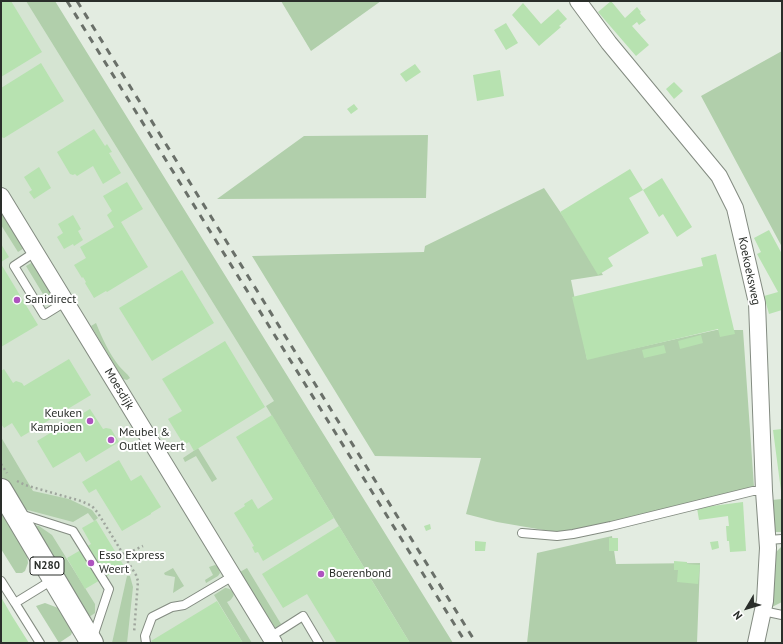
<!DOCTYPE html>
<html>
<head>
<meta charset="utf-8">
<style>
	body { margin:0 }
	#map { position:relative; width:783px; height:644px; overflow:hidden; background:#e3ece1; font-family:"PT Sans",sans-serif }
	canvas { display:block }
	.frame { position:absolute; inset:0; border:2px solid #2a2e2a; pointer-events:none }
	.north { position:absolute; left:727px; top:588px; width:40px; height:40px; -webkit-text-stroke:3px #fff; paint-order:stroke; rotate:232deg; font-size:11px; font-weight:700; line-height:16px; text-align:center; color:#2a2e2a }
	.north::after { content:''; display:block; margin:auto; width:14px; height:18px; background:#2a2e2a; clip-path:polygon(50% 0,100% 100%,50% 72%,0 100%) }
</style>
</head>
<body>
<div id="map">
<canvas width="783" height="644"></canvas>
<div class="frame"></div>
<div class="north">N</div>
</div>
<script>
const ctx = document.querySelector('canvas').getContext('2d');
ctx.lineJoin = 'round';
function fillPath(path, color) { ctx.fillStyle = color; ctx.fill(path, 'evenodd'); }
function stroke(path, color, width, dash) { ctx.strokeStyle = color; ctx.lineWidth = width; ctx.lineCap = dash ? 'butt' : 'round'; ctx.setLineDash(dash || []); ctx.stroke(path); }
function drawText(font, color, halo, rows, align = 'center') {
  ctx.font = font + ' "PT Sans",sans-serif'; ctx.lineWidth = 4; ctx.setLineDash([]); ctx.textBaseline = 'middle'; ctx.strokeStyle = halo; ctx.fillStyle = color; for (const [text, x, y, turn = 0] of rows) {
    ctx.save(); ctx.translate(x, y); ctx.rotate((+turn || 0) * Math.PI / 180); ctx.textAlign = isNaN(turn) ? turn : align; if (halo) ctx.strokeText(text, 0, 0); ctx.fillText(text, 0, 0); ctx.restore();
  }
}
fillPath(new Path2D(`
	M1,1H34L426,643H86L1,499Z`), '#d5e4d2');
fillPath(new Path2D(`
	M26,1H55L453,643H410L266,406L274,401Z
	M281,1H381L311,51Z
	M782,51V247L701,96Z
	M428,135L426,198L217,199L304,136Z
	M544,188L603,275L571,280L587,359L716,330H743L754,487L613,524L555,532L497,522L466,514L481,458L375,456L252,256L424,252L425,246Z
	M1,209L24,248L18,252L1,225Z
	M33,262L56,300L49,304L26,266Z
	M96,323C102,338 109,353 119,366C122,370 127,373 130,378L127,380L123,379L91,326Z
	M1,437L33,491L69,499L92,510L98,518L94,521L88,513L73,522L24,509L16,503L1,479Z
	M198,448L217,479L212,482L196,456L185,462L183,458Z
	M782,499V532H773L772,500Z
	M1,510L27,553L28,563L25,571L22,573H16L1,549Z
	M37,526H39L52,535L95,604V613L89,617L36,527Z
	M612,536L616,564L700,563L697,643H527L537,553Z
	M782,546V602L770,608L772,556Z
	M215,565L218,567L220,573L218,576L206,583L205,580L213,575L209,567Z
	M173,568L184,586L173,593L175,577L165,575L164,573Z
	M247,568L281,624L275,628L240,572Z
	M127,576H130L133,587L127,643H112Z
	M225,588C230,588 237,593 232,598C231,600 229,601 227,602L252,643H243L214,595Z
	M45,603L61,609L73,630L71,635L59,643L36,606Z`), '#b1cfab');
fillPath(new Path2D(`
	M1,1H11L42,52L1,77Z
	M611,1L625,18L637,7L641,12L640,13L646,20L639,25L637,22L632,26L649,45L636,56L598,12Z
	M523,3L541,24L558,9L567,19L559,26L561,27L539,46L512,15Z
	M506,23L518,43L506,50L494,30Z
	M41,63L64,101L4,138L1,137V88Z
	M415,64L421,72L406,82L400,74Z
	M500,70L504,96L477,101L473,75Z
	M674,82L683,91L674,99L666,89Z
	M354,104L358,109L351,114L347,109Z
	M94,129L105,146L107,144L112,152L109,153L121,173L103,184L93,166L77,176L75,174L73,175L70,174L57,152Z
	M39,167L51,188L34,199L29,192L32,190L24,177Z
	M630,169L643,190L629,198L649,233L608,258L613,266L598,275L560,212Z
	M662,178L692,227L677,237L663,214L659,217L643,190Z
	M127,182L143,209L121,222L148,267L107,292L106,291L94,298L85,283L86,282L83,277L82,278L74,265L86,258L80,247L114,227L107,215L112,211L103,196Z
	M73,215L81,229L78,231L83,240L74,246L73,244L64,249L57,237L63,233L58,224Z
	M769,230L782,254V310L769,314L764,296L778,292L757,254L761,252L754,238Z
	M1,244L9,257L1,262Z
	M716,254L735,334L720,337L718,329L587,360L572,297L703,266L701,258Z
	M1,264L38,325L1,347Z
	M182,270L214,323L152,361L119,308Z
	M701,335L703,343L680,349L678,341Z
	M225,341L265,407L194,451L189,442L184,445L168,419L182,411L162,379Z
	M664,345L666,353L644,358L642,350Z
	M69,359L91,395L21,437L12,423L4,428L1,424V371L4,369L13,383L16,381L22,383L24,386Z
	M90,409L103,429L106,428L111,429L119,442L86,462L80,452L53,468L37,441Z
	M272,415L334,518L263,561L258,552L255,553L252,547L254,546L234,513L245,506L244,504L252,499L258,509L273,499L236,437Z
	M782,429V491H781L773,430Z
	M119,460L131,481L141,475L161,507L151,513V514L122,531L96,489L89,493L82,482Z
	M743,502L746,551L730,552L729,541H727L726,526H729L728,516L699,520L697,508Z
	M96,520L124,566L85,589L67,558L91,544L82,528Z
	M430,524L431,529L426,531L424,526Z
	M339,526L380,594L410,643H337L307,594L283,608L262,574Z
	M609,538H618V551H609Z
	M475,541L486,542L485,551H475Z
	M718,541L719,548L712,550L710,542Z
	M674,561L687,562V564L700,565L698,584L677,582L678,570H674Z
	M1,597L12,616L29,643H1Z
	M217,601L243,643H153L151,641Z`), '#b7e2b0');
const service = new Path2D(`
	M35,252L14,266L44,315L65,302
	M20,514L73,531L109,589L93,637
	M522,533L557,536L573,534L611,526L753,491H764
	M768,540L782,539
	M1,581L15,603L54,579
	M15,603L40,643
	M763,611L782,615
	M270,637L303,616L319,643
	M146,643L145,636L152,617L172,607L184,605L233,576`);
const minor = new Path2D(`
	M578,1L609,43L719,176L735,208L757,303L764,491L768,548L765,601L756,643
	M1,196L274,643`);
const primary = new Path2D(`
	M1,490L92,643`);
stroke(service, '#838b81', 10);
stroke(minor, '#838b81', 18);
stroke(primary, '#838b81', 24);
stroke(new Path2D(`
	M1,464L7,473
	M17,481L25,485L81,501L92,506L98,513L136,575L138,581L134,633
	M124,555L143,546`), '#9fa69d', 2.5, [2, 3]);
stroke(service, '#fff', 8);
stroke(minor, '#fff', 16);
stroke(primary, '#fff', 22);
stroke(new Path2D(`
	M67,1L466,643
	M77,1L476,643`), '#6a7069', 3, [7, 7]);
for (const [x, y, r, color] of [
	[17,300,4,"#ae53bf"],
	[90,421,4,"#ae53bf"],
	[111,440,4,"#ae53bf"],
	[91,563,4,"#ae53bf"],
	[321,574,4,"#ae53bf"]
]) { const dot = new Path2D(); dot.arc(x, y, r, 0, 2 * Math.PI); ctx.fillStyle = color; ctx.fill(dot); stroke(dot, '#fff', 1.5); }
for (const [x, y, w] of [
	[47,566,34]
]) { const box = new Path2D(); box.roundRect(x - w / 2, y - 9, w, 18, 3); ctx.fillStyle = '#fff'; ctx.fill(box); stroke(box, '#2a2e2a', 1); }
drawText('bold 11px', '#2a2e2a', null, [
	["N280",47,566]
]);
drawText('12px', '#2a2e2a', '#fff', [
	["Koekoeksweg",749,271,78],
	["Moesdijk",119,389,59]
]);
drawText('12px', '#2a2e2a', '#fff', [
	["Sanidirect",25,300],
	["Keuken",82,414,"right"],
	["Kampioen",82,428,"right"],
	["Meubel &",119,433],
	["Outlet Weert",119,447],
	["Esso Express",99,556],
	["Weert",99,570],
	["Boerenbond",329,574]
], 'left');
</script>
</body>
</html>
